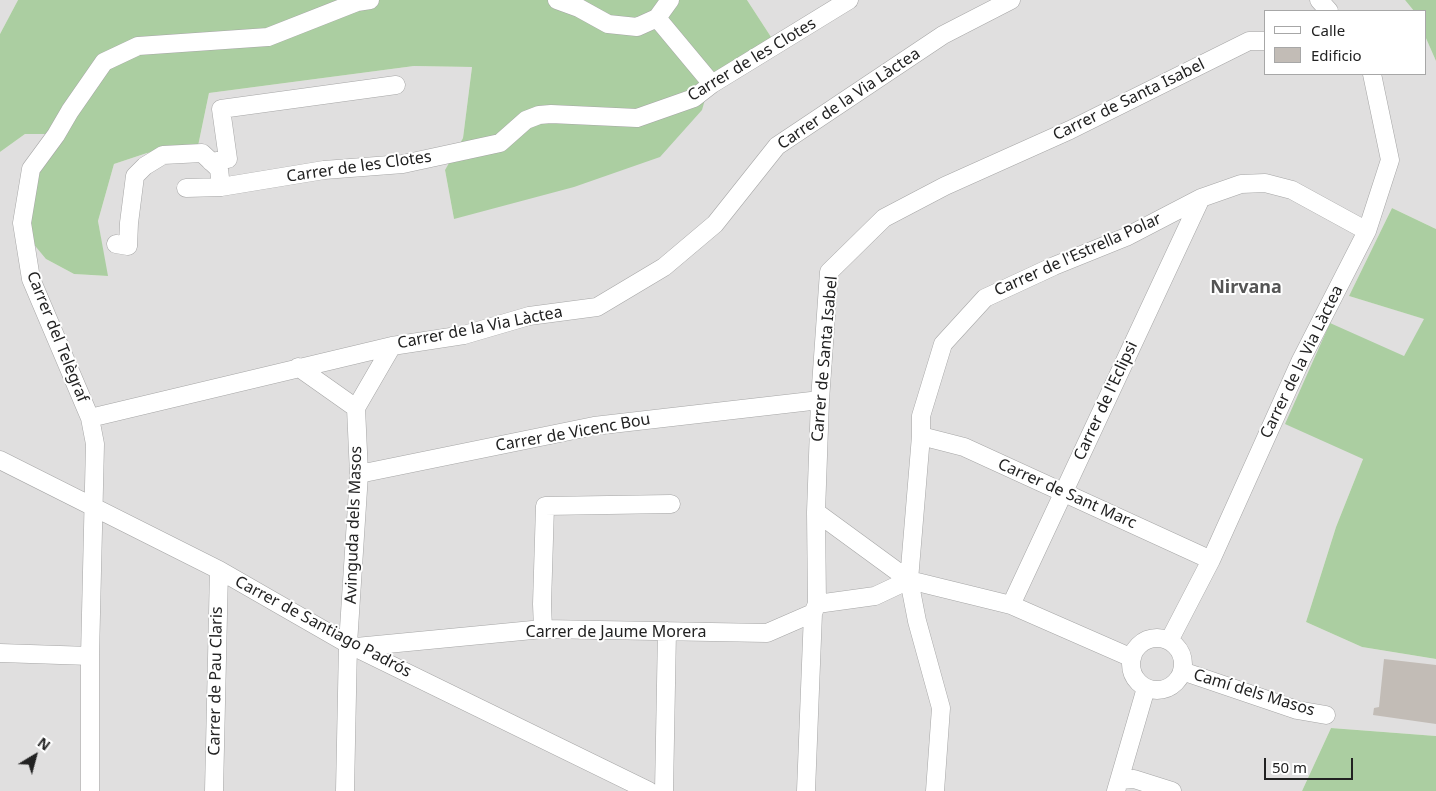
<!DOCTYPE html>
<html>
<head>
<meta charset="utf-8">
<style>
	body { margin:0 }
	#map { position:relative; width:1436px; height:791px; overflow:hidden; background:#f1efe9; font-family:"Noto Sans",sans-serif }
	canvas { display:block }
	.legend { position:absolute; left:1264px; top:10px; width:162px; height:65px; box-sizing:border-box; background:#fff; border:1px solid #a7a7a7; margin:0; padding:6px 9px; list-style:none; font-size:15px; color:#222 }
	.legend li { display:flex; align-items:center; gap:10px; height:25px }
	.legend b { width:25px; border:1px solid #a7a7a7 }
	.north { position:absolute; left:10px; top:731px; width:50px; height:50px; -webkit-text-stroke:4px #fff; paint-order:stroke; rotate:37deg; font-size:14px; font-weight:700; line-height:20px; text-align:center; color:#222 }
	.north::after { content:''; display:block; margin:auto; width:18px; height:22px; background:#222; clip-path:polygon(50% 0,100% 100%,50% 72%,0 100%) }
	.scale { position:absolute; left:1264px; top:758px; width:89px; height:22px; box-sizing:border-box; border:2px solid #222; border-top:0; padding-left:6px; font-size:15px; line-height:18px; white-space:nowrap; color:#222; -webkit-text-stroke:4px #fff; paint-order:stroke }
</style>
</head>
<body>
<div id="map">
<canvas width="1436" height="791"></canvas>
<ul class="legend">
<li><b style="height:6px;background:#fff"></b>Calle</li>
<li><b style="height:14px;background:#c2bcb6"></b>Edificio</li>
</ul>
<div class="north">N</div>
<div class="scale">50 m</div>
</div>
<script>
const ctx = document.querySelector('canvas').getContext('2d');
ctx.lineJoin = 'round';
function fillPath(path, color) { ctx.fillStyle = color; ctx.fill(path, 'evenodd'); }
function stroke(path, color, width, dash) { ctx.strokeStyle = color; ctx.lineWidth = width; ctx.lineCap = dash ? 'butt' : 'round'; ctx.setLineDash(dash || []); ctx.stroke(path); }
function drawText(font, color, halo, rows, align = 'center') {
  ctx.font = font + ' "Noto Sans",sans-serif'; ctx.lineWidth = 4; ctx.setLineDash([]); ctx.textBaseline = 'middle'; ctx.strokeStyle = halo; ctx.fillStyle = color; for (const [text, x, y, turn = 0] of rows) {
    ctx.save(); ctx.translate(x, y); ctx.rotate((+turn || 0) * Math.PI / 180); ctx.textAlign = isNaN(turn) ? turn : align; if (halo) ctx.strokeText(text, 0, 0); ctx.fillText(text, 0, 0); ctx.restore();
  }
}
fillPath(new Path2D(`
	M0,0H18L0,34Z
	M747,0H1405L1414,11H1265V74H1425V36L1436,61V229L1392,208L1349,296L1425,319L1404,356L1363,459L1336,527L1306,622L1362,647L1436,659V736L1331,728L1302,791H0V152L25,134H60L46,259L74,274L107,276L98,221L114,164L147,153L198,146L209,93L414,66L472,67L463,138L445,170L454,219L773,40Z`), '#e0dfdf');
fillPath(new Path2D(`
	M18,0H747L773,40L712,75L702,110L660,157L574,187L454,219L445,170L463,138L472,67L414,66L209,93L198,146L147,153L114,164L98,221L108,276L74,274L46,259L27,236L36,180L60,134H25L0,152V34Z
	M1405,0H1436V61L1425,36V11H1414Z
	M1392,208L1436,229V659L1362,647L1306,622L1336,527L1363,459L1285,424L1330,323L1404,356L1424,319L1349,296Z
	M1331,728L1436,736V791H1302Z`), '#abcea1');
fillPath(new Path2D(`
	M1384,659L1436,665V724L1373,715L1374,708L1379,707Z`), '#c2bcb6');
const minor = new Path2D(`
	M557,0L579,8L608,24L637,27L657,18L670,0
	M1319,0L1329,11
	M657,18L712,84
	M211,162L228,159L221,109L396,85
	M186,188L221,187L324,170L403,164L500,143L526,120L539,115L551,114L637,118L694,98L712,84L849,0
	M116,244L128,246L129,223L135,176L145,166L163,155L202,153L219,169L221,187
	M298,367L356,408
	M90,418L392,346L464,335L529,316L597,307L664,267L715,224L777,146L943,35L1011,0
	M921,436L964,447L1211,560
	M0,460L219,570L348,644L649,791
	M359,474L594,426L820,400
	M816,512L909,580L1011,605L1132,658
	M817,604L875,596L909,580
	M1011,605L1201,198
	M543,629L542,604L545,506L671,504
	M1131 664a26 26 0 1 1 52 0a26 26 0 1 1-52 0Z
	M1169,641L1211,560L1301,360L1367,231L1390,160L1372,74
	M356,647L543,629L767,633L813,613
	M0,653L90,656
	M1182,671L1297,710L1326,715
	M1120,780L1134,779L1172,791
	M90,791V656L95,444L90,418L31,279L22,223L31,169L56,135L70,111L104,62L138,46L268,37L357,2L370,0
	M214,791L219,570
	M345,791L348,644L359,474L356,408L392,346
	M664,791L667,631
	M806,791L813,613L817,604L816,512L820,400L829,272L884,218L945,186L1070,130L1249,41H1265
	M935,791L941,708L917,621L909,580L921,436V416L943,344L985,298L1054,266L1126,237L1201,198L1241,184L1265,183L1292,190L1367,231
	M1116,791L1146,688`);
stroke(minor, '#a6a6a6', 19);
stroke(minor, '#fff', 18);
drawText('16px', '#222', '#fff', [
	["Carrer de les Clotes",752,60,-31],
	["Carrer de la Via Làctea",849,99,-34],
	["Carrer de Santa Isabel",1129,100,-26],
	["Carrer de les Clotes",359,167,-8],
	["Carrer de l'Estrella Polar",1078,255,-24],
	["Carrer de la Via Làctea",480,328,-11],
	["Carrer del Telègraf",57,337,68],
	["Carrer de Santa Isabel",825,359,-85],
	["Carrer de la Via Làctea",1302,362,-64],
	["Carrer de l'Eclipsi",1106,401,-65],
	["Carrer de Vicenc Bou",573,433,-10],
	["Carrer de Sant Marc",1067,494,24],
	["Avinguda dels Masos",354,525,-88],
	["Carrer de Santiago Padrós",323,627,28],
	["Carrer de Jaume Morera",616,632],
	["Carrer de Pau Claris",216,681,-89],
	["Camí dels Masos",1254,693,17]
]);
drawText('bold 18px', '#555', '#fff', [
	["Nirvana",1246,288]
]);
</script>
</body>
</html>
